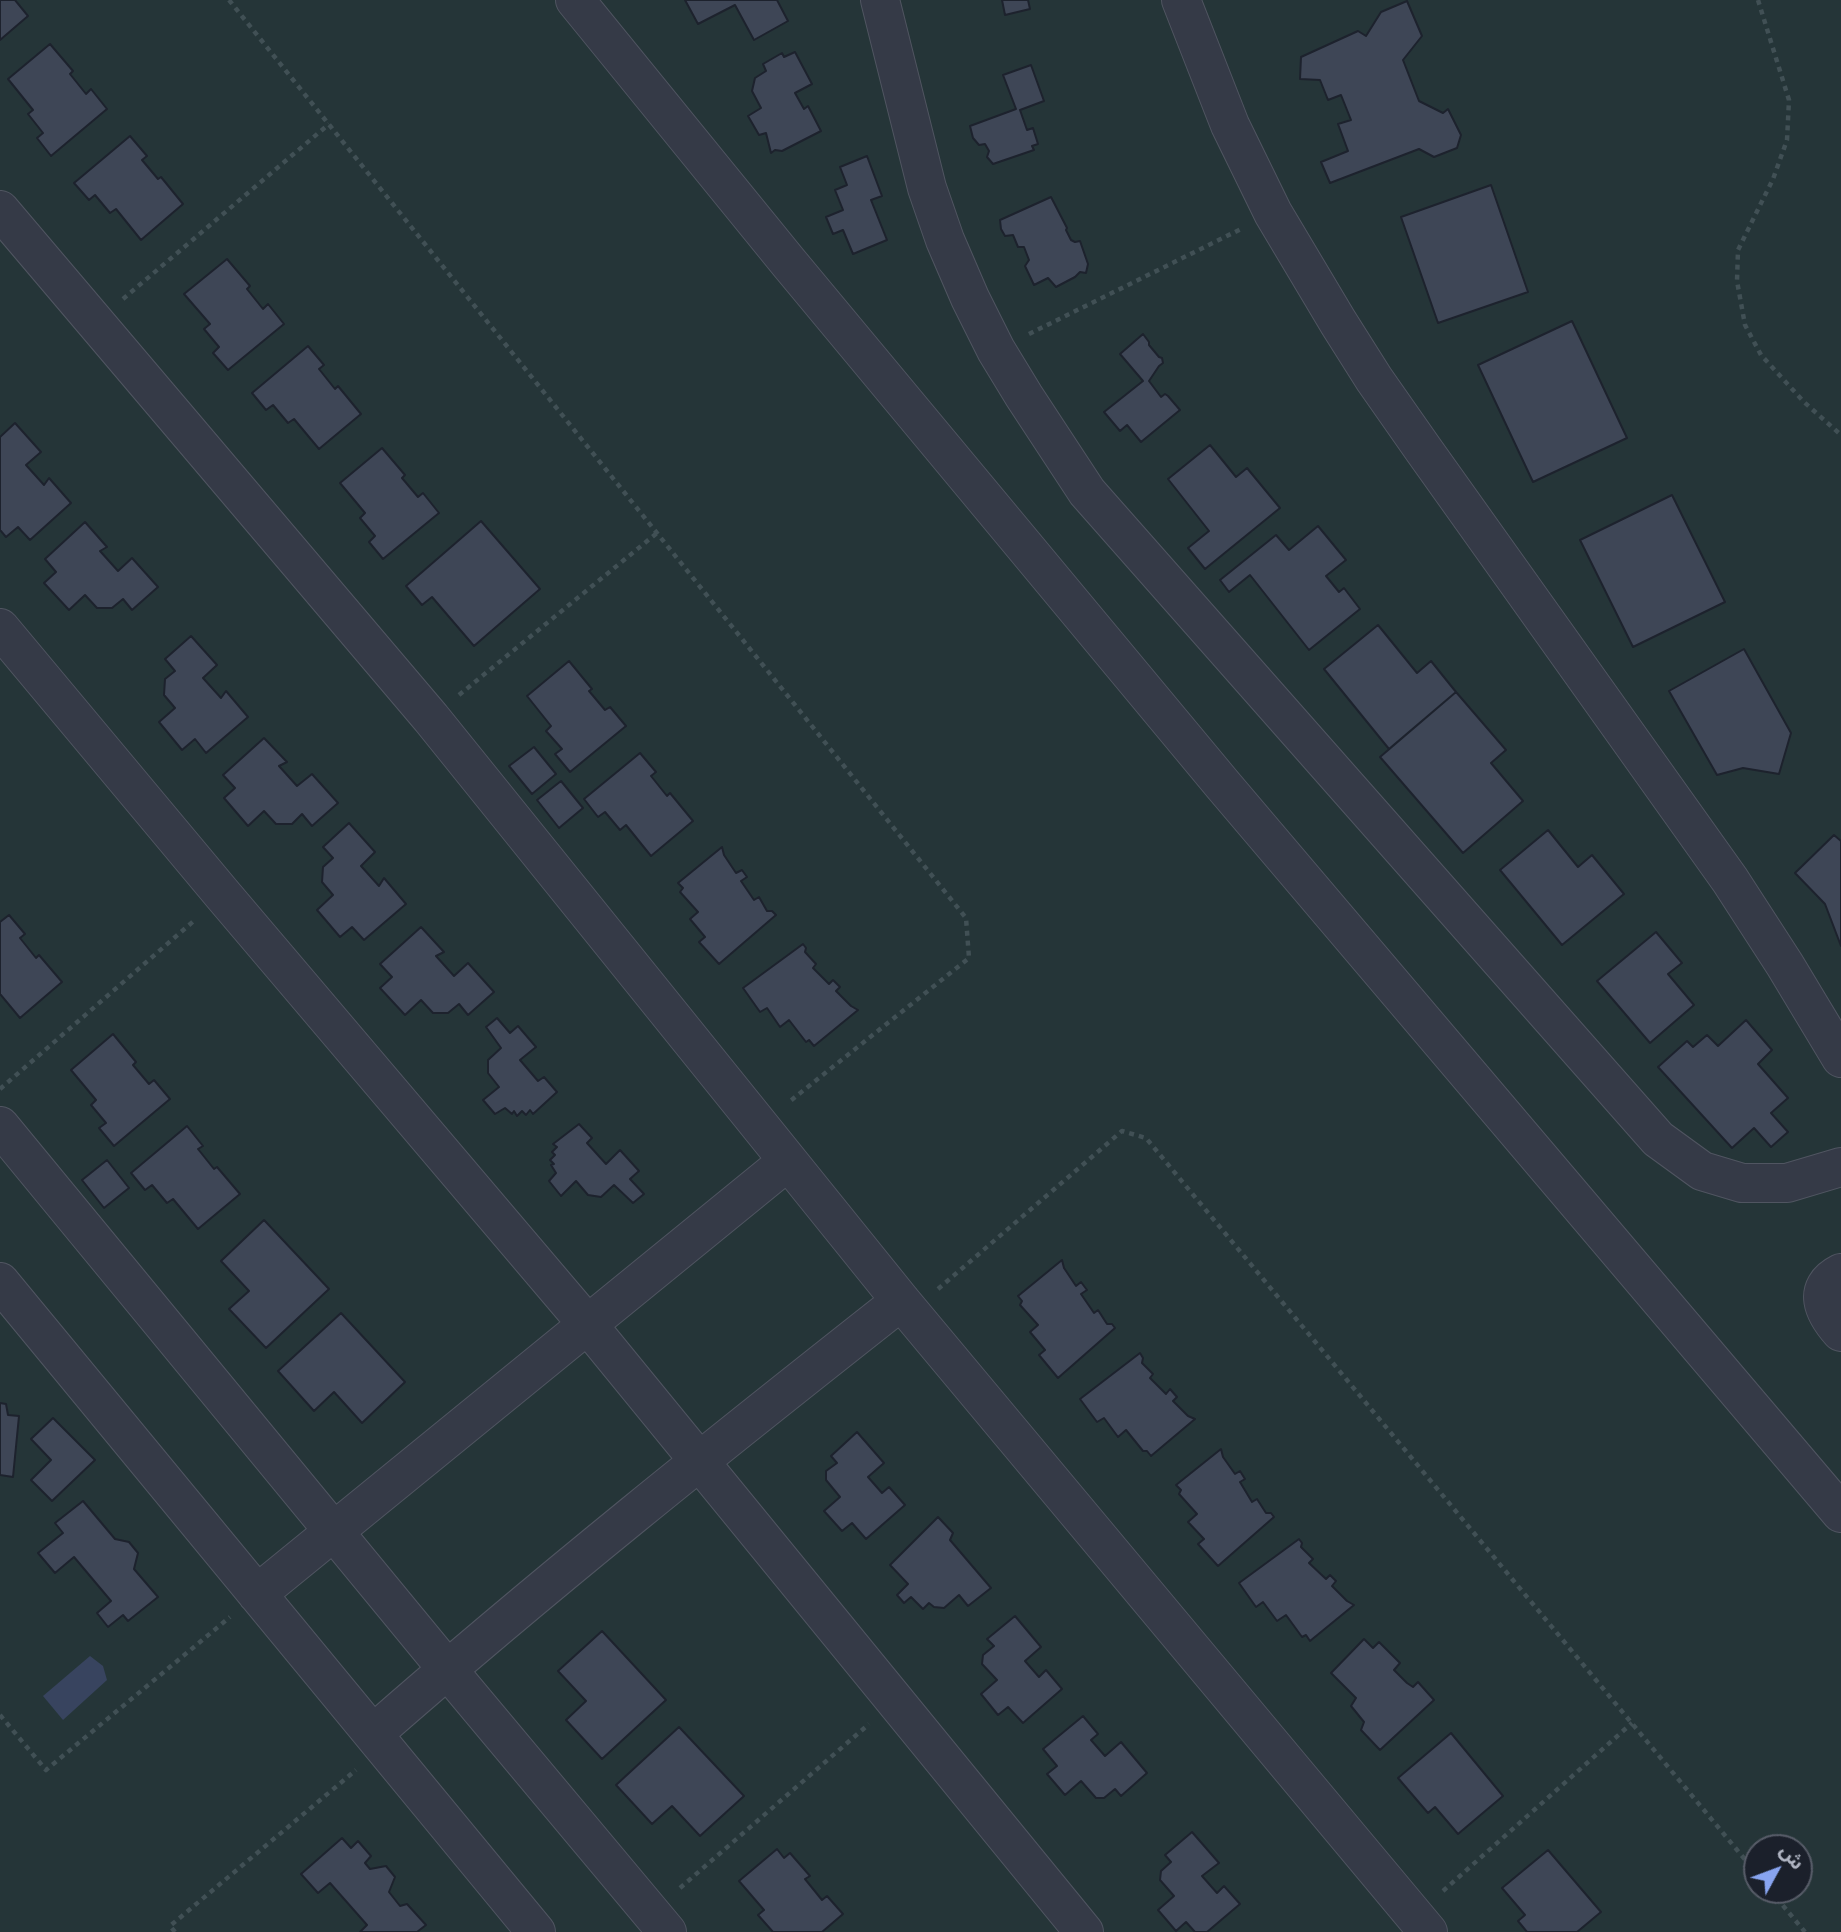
<!DOCTYPE html>
<html>
<head>
<meta charset="utf-8">
<style>
	body { margin:0 }
	#map { position:relative; width:1841px; height:1932px; overflow:hidden; background:#222836; font-family:"PT Sans Narrow","Noto Sans Arabic",sans-serif }
	canvas { display:block }
	.north { position:absolute; left:1743px; top:1834px; width:70px; height:70px; box-sizing:border-box; background:#1b202b; border:2px solid #575c68; border-radius:50%; rotate:49deg; font-size:19px; font-weight:700; line-height:28px; text-align:center; color:#b0b5c3 }
	.north::after { content:''; display:block; margin:auto; width:24px; height:32px; background:#88a4f0; clip-path:polygon(50% 0,100% 100%,50% 72%,0 100%) }
</style>
</head>
<body>
<div id="map">
<canvas width="1841" height="1932"></canvas>
<div class="north">ش</div>
</div>
<script>
const ctx = document.querySelector('canvas').getContext('2d');
ctx.lineJoin = 'round';
function fillPath(path, color) { ctx.fillStyle = color; ctx.fill(path, 'evenodd'); }
function stroke(path, color, width, dash) { ctx.strokeStyle = color; ctx.lineWidth = width; ctx.lineCap = dash ? 'butt' : 'round'; ctx.setLineDash(dash || []); ctx.stroke(path); }
fillPath(new Path2D(`
	M0,0H1841V1932H0ZM1757,1848H1799V1890H1757Z`), '#253538');
fillPath(new Path2D(`
	M90,1656L103,1666L107,1680L63,1720L43,1696Z`), '#38445f');
const building = new Path2D(`
	M0,0H15L28,16L0,40Z
	M685,0H777L788,21L754,40L735,5L698,24Z
	M1002,0H1028L1030,9L1005,15Z
	M1407,1L1422,36L1403,60L1419,101L1443,113L1448,109L1461,135L1457,148L1434,157L1419,149L1330,183L1321,162L1348,151L1338,124L1351,120L1341,95L1328,100L1320,80L1300,79L1301,57L1358,31L1366,36L1381,12Z
	M50,44L73,71L70,74L86,94L91,89L107,109L51,156L37,138L43,133L28,114L33,110L8,79Z
	M795,52L812,84L795,93L804,109L808,106L821,131L782,151L775,150L771,153L766,133L759,135L748,116L761,108L752,91L755,78L766,71L763,64L782,53L784,57Z
	M1031,65L1044,101L1020,110L1027,130L1033,128L1038,144L1032,146L1034,150L993,164L987,157L989,151L985,144L979,145L973,138L970,126L1016,109L1003,75Z
	M130,136L147,156L142,160L158,179L161,177L183,204L141,240L116,209L110,213L95,195L89,200L74,183Z
	M867,156L882,196L871,200L887,240L853,254L843,230L833,234L826,217L843,210L835,190L847,185L840,167Z
	M1491,185L1528,292L1438,323L1401,217Z
	M1051,197L1067,228L1066,230L1071,240L1075,242L1080,241L1088,264L1086,273L1080,272L1075,277L1056,287L1048,278L1034,285L1025,266L1029,260L1024,247H1018L1013,235L1005,236L1001,229L1000,220Z
	M227,259L250,286L247,289L263,309L268,304L284,324L228,370L213,353L219,347L204,329L210,324L184,294Z
	M1572,321L1627,438L1533,482L1478,365Z
	M1143,334L1149,342V345L1159,357L1162,358L1163,363L1159,366L1149,381L1161,397L1165,394L1168,396L1180,410L1141,442L1127,425L1120,431L1104,412L1143,381L1120,354Z
	M308,346L324,365L319,369L335,389L338,386L361,414L319,449L294,419L288,423L273,405L266,410L252,393Z
	M15,423L41,452L26,465L44,485L49,478L71,503L30,540L18,527L6,537L0,530V437Z
	M1210,445L1236,477L1247,468L1280,508L1205,569L1188,548L1209,531L1168,479Z
	M382,448L405,475L402,478L418,497L423,493L439,513L383,559L369,542L375,536L360,518L365,513L340,483Z
	M1672,495L1725,602L1633,647L1580,540Z
	M481,521L540,589L474,646L432,597L422,605L406,586Z
	M85,522L107,547L100,551L118,571L132,558L158,587L132,610L123,599L112,608H97L85,595L69,610L44,583L56,572L45,559Z
	M1318,526L1346,560L1326,576L1339,592L1344,588L1360,609L1309,650L1250,575L1229,592L1220,580L1276,535L1289,550Z
	M1378,625L1417,673L1431,661L1456,692L1389,749L1324,669Z
	M191,636L217,665L203,678L221,698L226,691L248,717L206,753L195,739L182,750L159,722L175,708L164,695L165,679L175,671L165,659Z
	M1744,649L1791,733L1779,774L1743,768L1717,775L1669,691Z
	M569,661L592,689L589,691L605,710L610,707L626,726L570,772L555,754L562,749L546,731L551,726L527,696Z
	M1456,692L1506,750L1491,763L1523,801L1463,853L1380,757Z
	M264,738L287,762L279,766L297,786L312,774L338,803L312,826L302,814L292,824H276L264,811L248,826L224,798L235,788L223,775Z
	M534,747L556,774L532,794L509,766Z
	M640,753L656,772L651,776L667,796L670,793L693,821L651,856L626,825L620,830L605,812L598,817L584,799Z
	M561,781L583,808L559,828L537,800Z
	M349,823L375,852L361,866L379,886L384,878L406,904L364,940L352,927L340,937L317,910L333,895L322,882L323,867L333,858L323,847Z
	M1548,830L1578,867L1592,855L1624,894L1562,945L1500,870Z
	M1834,835L1841,841V946L1825,904L1795,873Z
	M722,847L724,855L736,873L742,870L747,877L741,881L754,900L759,897L767,911H772L776,915L719,964L699,942L705,937L690,919L698,912L680,892L683,888L678,883Z
	M9,915L25,934L20,938L36,958L39,955L62,982L20,1018L0,994V922Z
	M421,927L444,952L436,956L454,976L468,963L494,992L468,1015L459,1004L448,1013H433L421,1000L405,1015L380,988L392,977L380,964Z
	M1656,932L1682,963L1668,974L1694,1005L1650,1043L1597,981Z
	M803,944L806,948L805,952L816,964L813,968L829,984L833,980L840,987L836,991L851,1006L858,1010L814,1046L809,1040L806,1042L789,1020L780,1027L767,1008L760,1012L743,988Z
	M497,1018L510,1033L518,1026L536,1047L520,1060L538,1081L544,1077L557,1092L533,1114L530,1110L526,1115L522,1111L517,1116L514,1111L512,1114L505,1108L495,1114L483,1100L499,1087L488,1073V1060L501,1048L486,1027Z
	M1746,1020L1772,1050L1758,1064L1788,1098L1771,1113L1788,1132L1771,1147L1754,1128L1732,1148L1658,1067L1687,1041L1693,1047L1707,1035L1718,1046Z
	M113,1034L136,1062L133,1065L149,1084L154,1080L170,1099L114,1146L99,1128L106,1123L91,1105L96,1100L71,1070Z
	M579,1124L592,1138L587,1143L606,1164L620,1150L639,1171L630,1179L644,1194L633,1203L614,1185L601,1197L588,1195L576,1181L561,1196L549,1181L556,1173L551,1165L554,1164L550,1160L555,1155L552,1152L557,1147L553,1144Z
	M187,1126L203,1146L198,1149L214,1169L217,1167L240,1194L198,1229L173,1199L167,1203L152,1185L145,1190L131,1173Z
	M107,1160L129,1188L104,1208L82,1180Z
	M264,1220L329,1289L266,1348L229,1309L249,1291L221,1261Z
	M1062,1260L1064,1268L1076,1286L1081,1282L1087,1290L1081,1294L1094,1313L1098,1310L1107,1324H1112L1115,1328L1058,1378L1039,1355L1045,1350L1030,1332L1038,1325L1020,1305L1022,1301L1018,1296Z
	M341,1313L405,1382L362,1423L334,1392L314,1411L278,1371Z
	M1140,1353L1143,1358L1142,1363L1153,1374L1150,1378L1166,1394L1170,1389L1177,1397L1173,1401L1188,1416L1195,1419L1151,1456L1147,1451H1143L1126,1430L1118,1437L1104,1418L1097,1422L1080,1399Z
	M0,1403L6,1404L8,1415L19,1416L13,1477L0,1475Z
	M53,1418L95,1460L52,1501L31,1480L51,1460L31,1439Z
	M857,1432L884,1463L868,1477L882,1493L889,1487L905,1505L866,1539L852,1523L842,1531L824,1511L840,1497L826,1480V1471L837,1463L831,1456Z
	M1221,1449L1223,1457L1235,1474L1240,1471L1245,1479L1240,1482L1252,1502L1257,1499L1266,1513H1271L1274,1517L1218,1566L1198,1544L1204,1539L1188,1522L1197,1514L1179,1494L1181,1490L1176,1485Z
	M83,1501L115,1539L129,1542L138,1553L134,1569L158,1597L128,1621L123,1615L108,1627L97,1613L111,1601L74,1557L55,1573L38,1553L63,1533L55,1523Z
	M938,1517L953,1533L950,1540L991,1588L968,1606L959,1595L944,1608L934,1607L929,1603L923,1609L911,1597L904,1603L897,1595L908,1584L890,1565Z
	M1299,1539L1302,1543L1301,1547L1313,1559L1309,1563L1326,1579L1330,1575L1336,1581L1332,1586L1347,1601L1354,1605L1310,1641L1306,1635L1302,1637L1286,1615L1277,1621L1263,1602L1256,1607L1239,1583Z
	M1015,1616L1041,1647L1025,1661L1039,1677L1046,1670L1062,1689L1023,1723L1008,1707L998,1715L981,1694L997,1680L982,1664L983,1655L994,1646L987,1639Z
	M602,1631L666,1700L602,1759L566,1720L586,1701L558,1671Z
	M1364,1639L1373,1648L1379,1642L1400,1663L1394,1670L1407,1683L1413,1687L1418,1682L1434,1700L1380,1750L1361,1730L1364,1722L1351,1706L1356,1698L1331,1673Z
	M1083,1716L1098,1734L1091,1740L1105,1756L1121,1742L1147,1773L1121,1796L1115,1789L1104,1798H1096L1081,1781L1065,1795L1047,1774L1057,1766L1043,1749Z
	M679,1727L744,1796L700,1836L672,1806L652,1824L616,1785Z
	M1451,1733L1503,1796L1458,1834L1435,1807L1428,1813L1398,1778Z
	M1192,1832L1219,1863L1202,1876L1217,1893L1224,1886L1240,1904L1207,1932H1195L1186,1922L1176,1931L1158,1910L1174,1896L1160,1880L1161,1871L1171,1862L1165,1855Z
	M342,1838L351,1848L358,1841L371,1856L365,1863L370,1869L386,1866L395,1877L389,1892L400,1906L407,1904L426,1925L417,1932H360L367,1925L330,1883L318,1893L301,1874Z
	M777,1849L784,1858L790,1853L810,1876L805,1879L822,1900L827,1896L843,1914L822,1932H773L758,1915L764,1910L739,1881Z
	M1548,1850L1601,1912L1577,1932H1527L1518,1921L1525,1915L1502,1888Z`);
fillPath(building, '#3e4656');
stroke(building, '#1d222d', 2);
const minor = new Path2D(`
	M575,0L789,263L1223,785L1841,1513
	M880,0L927,188L945,240L970,298L996,350L1024,396L1087,492L1658,1139L1702,1171L1742,1183H1787L1841,1167
	M1181,0L1230,125L1273,213L1338,322L1374,379L1423,449L1730,880L1785,965L1841,1058
	M0,210L431,718L901,1301L1428,1932
	M0,628L223,895L588,1325L1084,1932
	M0,1126L447,1669L667,1932
	M1841,1273C1811,1288 1824,1313 1841,1332
	M0,1282L536,1932
	M257,1594L788,1161
	M373,1734C544,1584 722,1442 901,1301`);
stroke(minor, '#505561', 40);
stroke(new Path2D(`
	M229,0L966,918L969,958L789,1102
	M1758,0L1789,100L1787,140L1773,179L1738,250L1737,281L1745,325L1761,355L1804,402L1841,435
	M123,299L329,124
	M1029,334L1241,229
	M459,695L657,533
	M0,1089L196,919
	M938,1289L1122,1131L1146,1138L1757,1874
	M0,1715L46,1770L230,1617
	M680,1888L869,1724
	M1770,1890L1805,1932
	M1443,1891L1632,1723
	M175,1932L170,1926L356,1770`), '#415055', 4.5, [5, 5]);
stroke(minor, '#353a47', 38);
</script>
</body>
</html>
